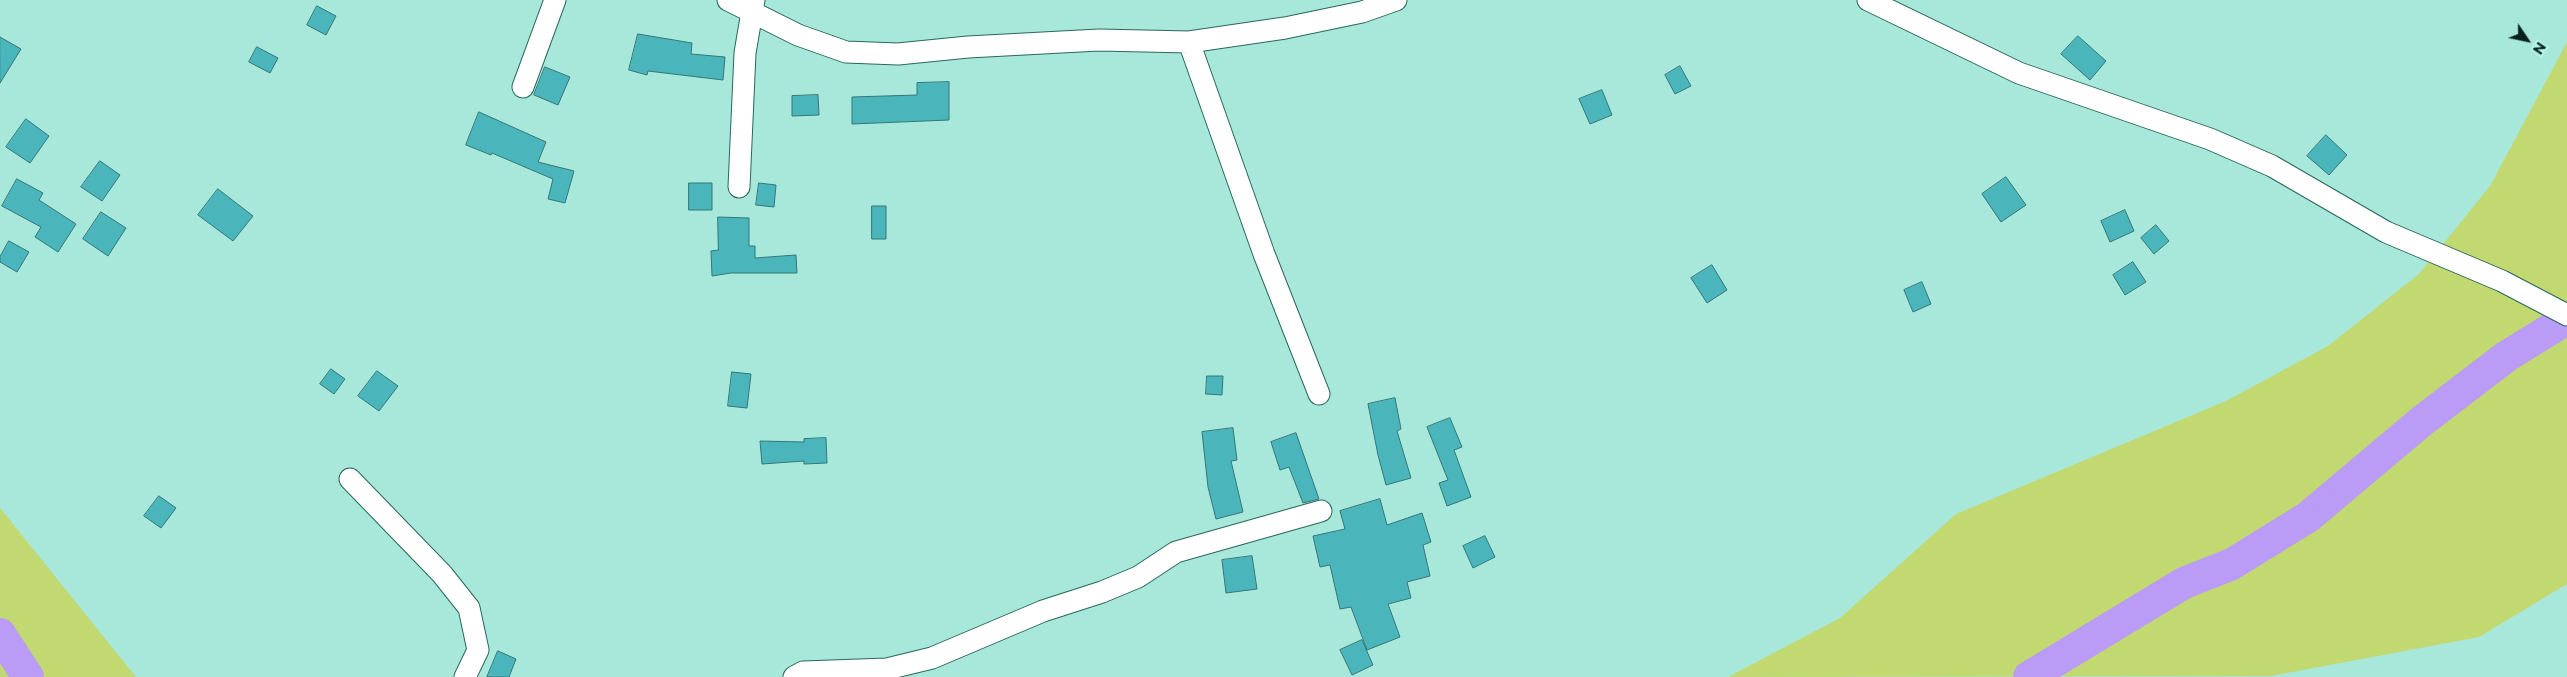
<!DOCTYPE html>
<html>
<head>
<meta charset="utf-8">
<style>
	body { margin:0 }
	#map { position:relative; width:2567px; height:677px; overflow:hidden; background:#a8e8da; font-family:Montserrat,sans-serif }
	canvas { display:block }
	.north { position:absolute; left:2502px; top:15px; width:50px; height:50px; -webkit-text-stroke:4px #b5f5e7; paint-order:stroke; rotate:124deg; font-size:14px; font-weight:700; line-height:20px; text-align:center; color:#07221d }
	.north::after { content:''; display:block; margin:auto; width:18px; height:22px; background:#07221d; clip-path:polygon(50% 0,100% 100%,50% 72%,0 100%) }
</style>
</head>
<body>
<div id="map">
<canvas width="2567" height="677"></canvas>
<div class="north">N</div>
</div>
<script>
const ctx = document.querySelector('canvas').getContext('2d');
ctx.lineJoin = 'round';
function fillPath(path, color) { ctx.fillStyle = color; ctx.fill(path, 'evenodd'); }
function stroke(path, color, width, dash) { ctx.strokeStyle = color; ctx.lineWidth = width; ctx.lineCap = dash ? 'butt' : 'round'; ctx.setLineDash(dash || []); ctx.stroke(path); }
fillPath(new Path2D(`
	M2567,42V584L2479,637L2271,676L1728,677L1840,618L1956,514L2226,401L2328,346L2419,274L2490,186Z
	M0,508L136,677H0Z`), '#c2d871');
stroke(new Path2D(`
	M0,634L28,677
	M2029,677L2184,583L2232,564L2308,517L2422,421L2507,356L2567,319`), '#ba9bf5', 32);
const building = new Path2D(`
	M317,6L336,16L326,35L307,25Z
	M638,34L692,43L691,54L725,57L723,80L648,71L647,75L629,70Z
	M2078,36L2106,61L2090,80L2061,54Z
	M0,37L21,49L0,83Z
	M257,47L278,58L270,73L249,62Z
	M1680,66L1691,86L1675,94L1665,75Z
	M545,67L570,77L558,105L534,95Z
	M949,82V120L852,124V97L917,95V83Z
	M1602,90L1612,115L1590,124L1579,99Z
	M818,95L819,115L792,116V96Z
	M479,112L546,142L538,162L574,171L565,203L548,199L553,179L492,153L491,155L466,145Z
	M26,119L49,136L30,163L6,147Z
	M2326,135L2347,155L2329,175L2307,156Z
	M100,161L120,175L102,201L81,187Z
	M2006,177L2026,205L2001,222L1982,194Z
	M17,179L43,193L39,200L76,224L58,252L35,237L41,227L2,206Z
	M689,183H712V210H689Z
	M759,183L776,185L774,207L756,205Z
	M218,189L253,216L233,241L198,215Z
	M872,206H886V239H872Z
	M2125,210L2134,231L2110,242L2101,221Z
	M101,212L126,228L108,256L83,239Z
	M718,217L749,218V246H755V258L796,255L797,273H731L712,276L711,251L718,250Z
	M2156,225L2169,241L2154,254L2141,238Z
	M9,241L29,252L17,272L0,262V257Z
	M2133,262L2146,282L2125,295L2113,275Z
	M1712,265L1727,290L1707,303L1691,278Z
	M1922,282L1931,304L1913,312L1904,290Z
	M331,369L345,379L334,394L320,384Z
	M377,371L398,386L379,411L358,396Z
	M732,372L751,374L747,408L728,406Z
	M1207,376H1223L1222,395L1206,394Z
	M1395,398L1401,429L1397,431L1411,478L1386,485L1378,455L1368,404Z
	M1450,418L1462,447L1454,450L1471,497L1447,506L1439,483L1448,480L1427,427Z
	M1233,428L1237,460L1231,461L1243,512L1216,519L1208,487L1202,432Z
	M1296,433L1319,499L1303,503L1289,467L1280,470L1271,442Z
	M826,438L827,463L804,464V461L762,464L760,441L804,442V439Z
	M159,496L176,508L161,528L144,516Z
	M1380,499L1387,525L1422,513L1431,542L1423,545L1430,576L1407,582L1411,598L1388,604L1400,637L1367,650L1351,607L1340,609L1330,565L1320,567L1313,536L1345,529L1340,511Z
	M1485,536L1495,557L1473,568L1463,546Z
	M1252,556L1257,589L1226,593L1222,560Z
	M1362,640L1373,665L1352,675L1340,650Z
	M498,651L516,659L509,677H487Z`);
fillPath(building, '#4ab6bb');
stroke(building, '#337679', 1);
const minor = new Path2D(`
	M728,0L798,35L846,52L898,54L968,47L1099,40L1189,42L1285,28L1362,12L1396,0
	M1868,0L2019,73L2210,139L2272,166L2386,232L2502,281L2567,315
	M1189,42L1264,254L1319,394
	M523,87L555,0
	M739,187L745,53L754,0
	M350,479L442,574L469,608L478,650L465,677
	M794,677L803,672L887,669L932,658L1043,611L1102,592L1138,577L1176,552L1321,511`);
stroke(minor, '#29685c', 23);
stroke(minor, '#fff', 21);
</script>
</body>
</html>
